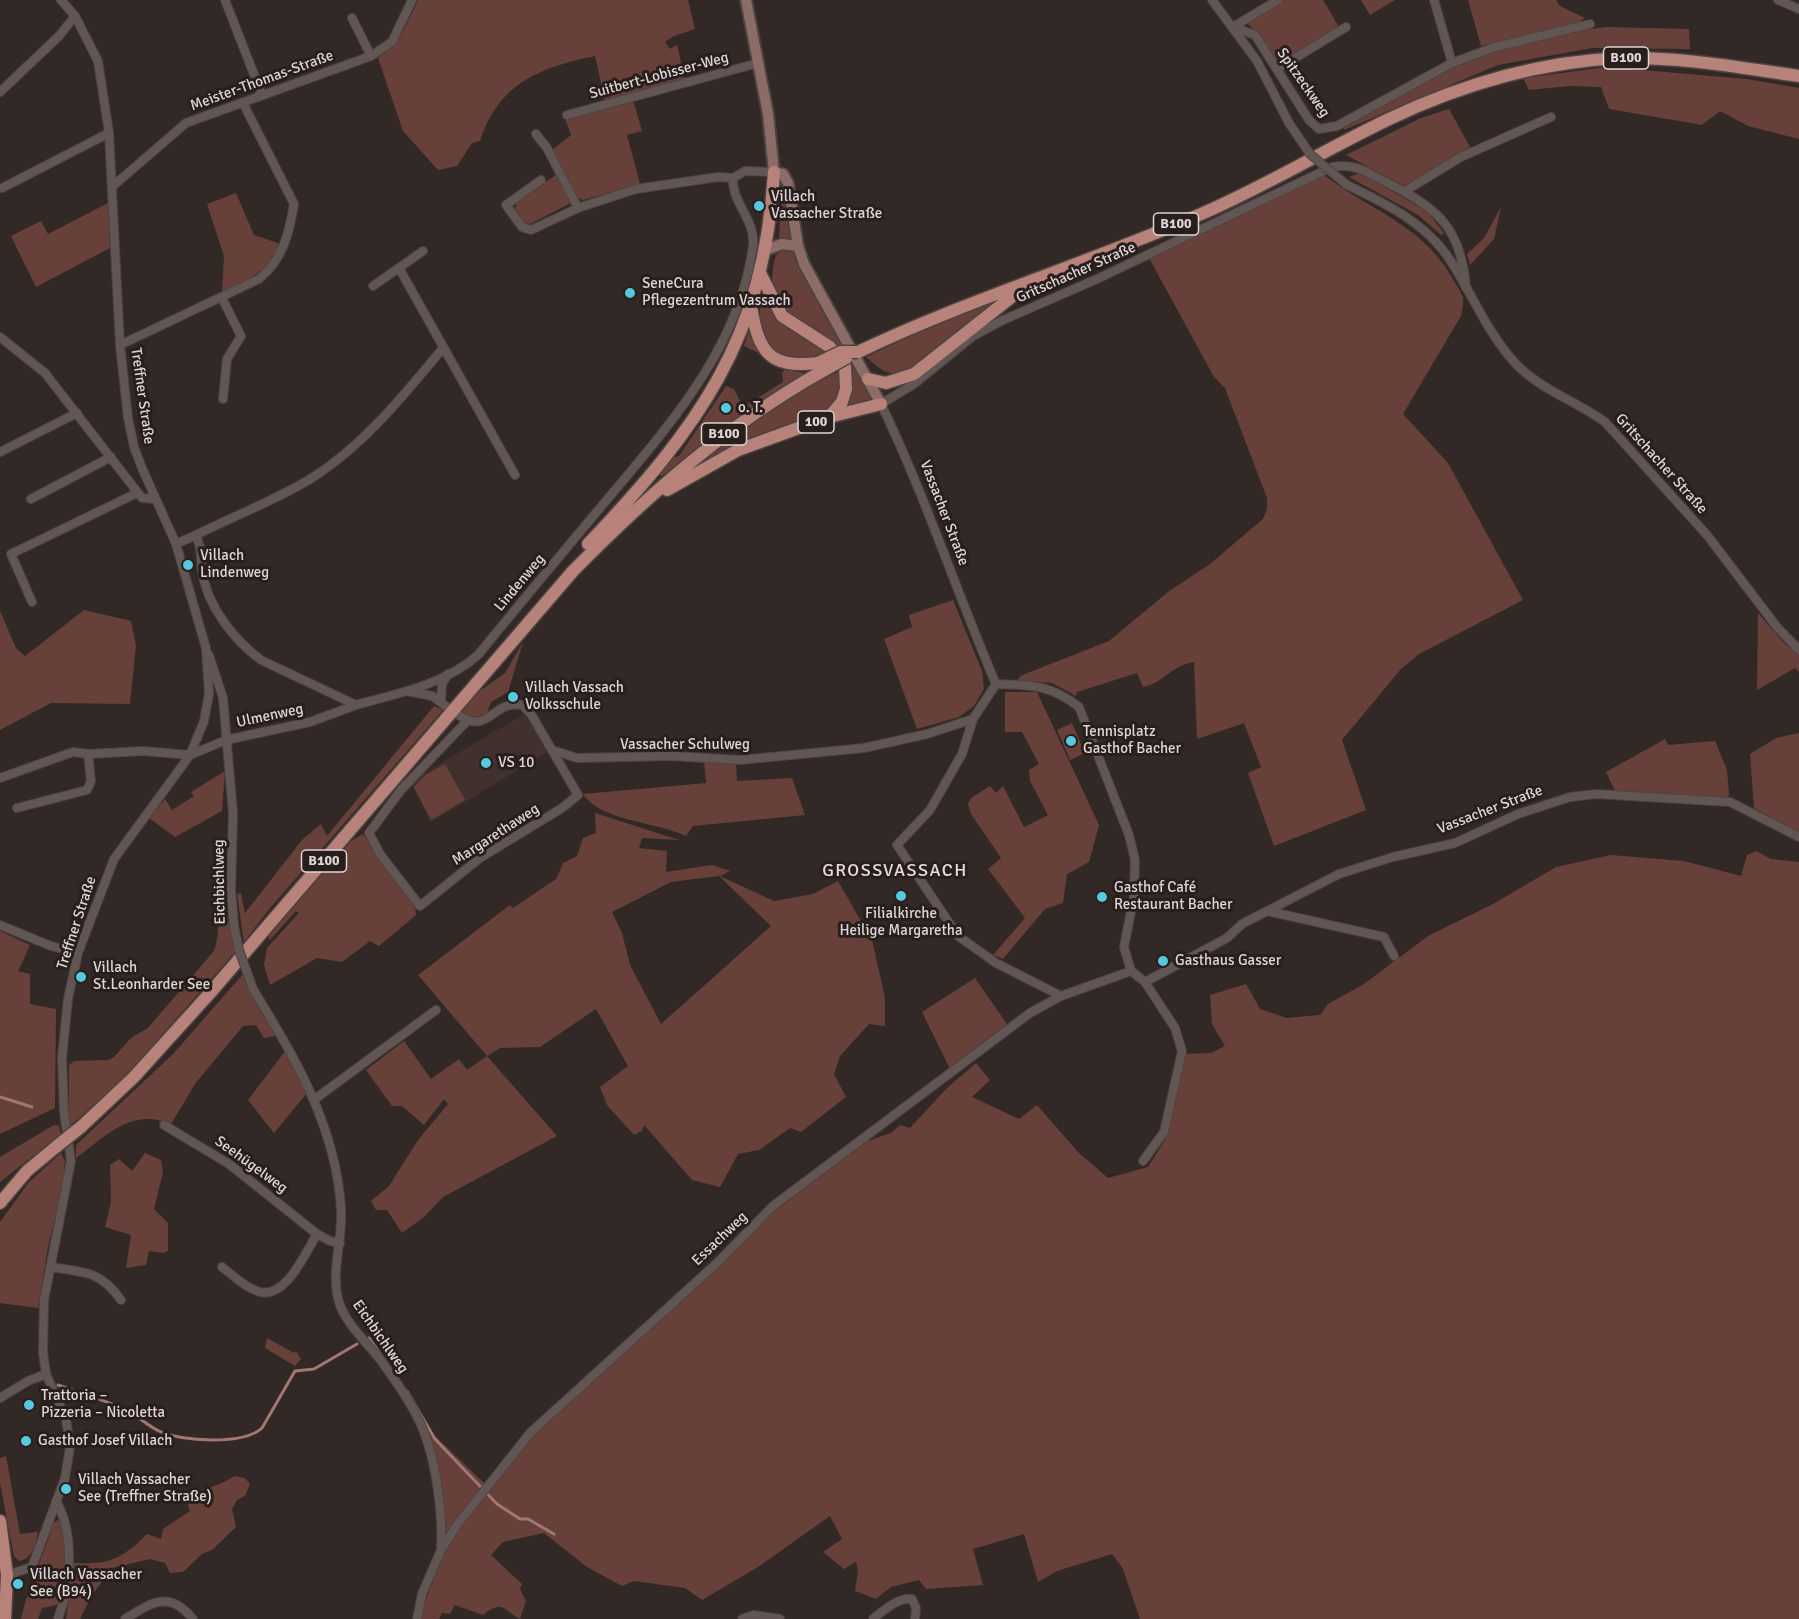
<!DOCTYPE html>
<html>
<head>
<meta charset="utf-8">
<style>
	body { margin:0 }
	canvas { display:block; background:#322826 }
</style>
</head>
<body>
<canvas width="1799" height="1619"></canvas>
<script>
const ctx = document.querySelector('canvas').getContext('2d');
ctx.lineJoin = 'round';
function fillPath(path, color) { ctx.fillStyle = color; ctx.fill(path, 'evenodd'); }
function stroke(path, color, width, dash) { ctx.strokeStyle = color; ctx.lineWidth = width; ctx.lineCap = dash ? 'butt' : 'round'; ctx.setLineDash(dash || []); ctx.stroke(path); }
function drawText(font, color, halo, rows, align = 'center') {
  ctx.font = font + ' Signika,sans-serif'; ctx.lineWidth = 6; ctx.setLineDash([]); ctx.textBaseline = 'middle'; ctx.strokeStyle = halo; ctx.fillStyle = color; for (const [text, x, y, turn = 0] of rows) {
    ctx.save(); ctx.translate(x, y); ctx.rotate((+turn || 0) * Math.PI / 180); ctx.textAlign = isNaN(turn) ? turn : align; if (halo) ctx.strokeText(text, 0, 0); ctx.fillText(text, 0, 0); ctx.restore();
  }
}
fillPath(new Path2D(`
	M524,714L550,751L431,822L412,785L421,775Z`), '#41302d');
fillPath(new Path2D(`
	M418,0H688L695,29L674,36L665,42L670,49L677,45L685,80L605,101L595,56C539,68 499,83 480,141L472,143L457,166L438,170L403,131L378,58L402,34Z
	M1284,0H1323L1339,27L1279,63L1274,61L1259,35L1247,23Z
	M1361,0H1395L1370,15Z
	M1468,0H1556L1560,6L1585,18L1578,23L1481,46Z
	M1606,27L1689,29L1690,49L1592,48L1498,65L1344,130V126C1380,106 1416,83 1454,66C1501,44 1555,34 1606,27Z
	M1607,67L1747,79L1799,88V139L1748,126L1720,111L1702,125L1609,109L1601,87L1570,86L1529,90L1523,78Z
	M633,100L642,131L627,135L640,184L583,200L576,197L551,151L571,135L565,118Z
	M1449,109L1470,147L1404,186L1346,155L1421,118Z
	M559,173L571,201L569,204L530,224L525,223L515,210L517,201Z
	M1360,173L1427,211L1444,233L1441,235L1418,215L1349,177Z
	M1324,175C1371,211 1425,226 1454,281C1457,286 1462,293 1463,298C1464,303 1462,311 1461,316L1403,414L1448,463L1523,600L1419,654L1401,669L1342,740L1366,810L1274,846L1248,773L1261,767L1244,723L1197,739L1194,662C1170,666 1164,683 1143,687L1137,673L1077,692L1076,696L1052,683L1018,680L1020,676L1109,641L1168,592L1210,564L1263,519L1267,509V498L1225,388L1214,377L1149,258Z
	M236,193L254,235L281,244C268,272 249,280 222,292L224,256L207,204Z
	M784,198L792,239L779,240L781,200Z
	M108,203L110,248L36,287L11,236L41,221L48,234Z
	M1501,207L1494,239L1470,265L1467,254L1484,238Z
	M783,248L794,252L811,291L844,345L837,348C808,329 766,310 773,269C774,260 776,252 783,248Z
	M763,293L766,295L829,351C804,364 768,365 759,331C756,321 762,304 763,293Z
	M1003,298C982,313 919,369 901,373C885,376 877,366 866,357L943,321Z
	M749,330L751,331L763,355L744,346Z
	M854,364L873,399L844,409L852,379L849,366Z
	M785,369L804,373L803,376L750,409L662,476L659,475V471L670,458L679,456L726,386L734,389L743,407L783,382L782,373Z
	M841,370C848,417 804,418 772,430C750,438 728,447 708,459L706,456C749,423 792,394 841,370Z
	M953,600L982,671L984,689L974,706L959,717L917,729L884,639L912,627L909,615Z
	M84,610L131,621L136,646L130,704L51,703L0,730V611L16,648L25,656Z
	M1758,613L1784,643L1799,655V672L1795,668L1757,690Z
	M523,642L508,692L491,702L487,713C476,718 471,718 460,712L477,693L505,673Z
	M1005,692H1037L1099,825L1089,862L1067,874L1063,903L1045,909L1003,959L993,955L1025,918L988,869L1001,858L971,814L968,804L971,798L990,786L996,793L1003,786L1024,827L1048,815L1030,781L1029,770L1039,764L1022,732H1005Z
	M434,706L443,710L270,908L244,942L237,894L241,893L245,913L302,840L321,824L327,836Z
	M1072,723L1085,753L1070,760L1057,730Z
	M1799,733V834L1754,808L1750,754L1776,738Z
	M1665,739L1668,745L1715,741L1727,770L1729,795L1726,800L1615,791L1606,772Z
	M704,761L736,764L737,781L792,778L805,815L693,826L686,836C657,822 600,821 583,794L706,783Z
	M445,764L465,800L431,820L414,787L424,776Z
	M225,771L222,811L175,837L149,818L165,799L172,810L194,796L191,792Z
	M595,813L679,840L642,838L639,848L667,851L666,872L712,865L730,871L720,876L774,901L813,894L838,881L872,940L885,998V1026L869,1024L840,1056L834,1074L846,1097L801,1132L790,1128L759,1150L738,1154L720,1187L692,1180L644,1125L642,1131L634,1135L607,1105L600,1087L628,1066L596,1009L540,1047L500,1048L487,1056L557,1136L443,1197L424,1217L402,1233L387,1210H376L371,1201L389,1186L418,1140L448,1104L444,1099L424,1125L402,1106H392L366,1070L404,1041L431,1079L459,1059L467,1070L487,1056L418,975L510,905L513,908L556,879L563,863L577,856L583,838L596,833ZM719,876L771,926L661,1024L630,965L622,933L612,912L671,882Z
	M363,834L415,906L416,915L379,946L370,941L342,962L317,958L270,985L264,965L267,948L299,913L296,911L269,941V935L351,841Z
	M1756,851L1771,859L1799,862V1619H1140L1123,1569L1112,1554L1057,1571L1038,1582L1024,1534L973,1549L983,1585L926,1589L919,1580L891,1587L876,1599L855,1591L858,1570L856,1562L844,1569L823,1552L842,1539L830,1516L758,1567L702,1600L685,1588L634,1581L622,1586L587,1567L544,1533L503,1542L491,1555L522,1584L520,1589L526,1601L520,1619C502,1610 504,1599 483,1615L455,1605L450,1614L442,1613L439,1619H419L442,1556L469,1514L523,1446L760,1223L859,1144L891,1133L900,1125L910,1128L946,1089L976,1063L990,1080L972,1097L1019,1119L1037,1105L1078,1152L1108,1178L1148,1167L1165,1140L1183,1054L1211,1053L1225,1046L1212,1024L1210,995L1246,984L1260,1009L1287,1018L1320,1015L1328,1004L1364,984L1428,936L1493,904L1556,867L1611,855L1684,861L1741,876L1747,855Z
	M219,875L226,877L227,914L235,952L125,1077L71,1125L69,1118V1065L74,1061L108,1060L114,1057L131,1038L148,1028L214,951C223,927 215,900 219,875Z
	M0,931L30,945L18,971L30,974V1004L56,1009L55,1108L0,1134Z
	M243,974L249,991L276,1036L264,1038L256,1025L243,1026L195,1084L171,1124C132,1107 106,1136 76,1158V1145L174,1053Z
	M975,978L1007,1024L967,1054L951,1071L922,1012Z
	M286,1050L307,1093L274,1133L248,1100Z
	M54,1125L59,1126L61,1134L0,1182V1157Z
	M61,1153L65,1161L63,1185L48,1247L38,1308L0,1303V1222L29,1182Z
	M145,1153L161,1160L163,1172L154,1209L168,1223V1251L163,1253L149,1251L146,1265L126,1268L131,1235L105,1227L111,1202L110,1165L119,1159L132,1171Z
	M267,1338L294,1353L296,1351L301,1359L295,1366L265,1348Z
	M432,1433L486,1485L445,1541L430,1436Z
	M6,1456L20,1534L38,1532C35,1545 33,1559 19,1561L14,1556L0,1483V1458Z
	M234,1476L245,1478L250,1484L245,1496L237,1500L232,1509L236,1527L212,1550L202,1554L183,1572L170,1573L165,1563L150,1559L112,1568L92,1595L80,1619H66L73,1563C109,1565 122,1559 147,1534L161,1539L163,1529L190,1511L186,1499C201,1488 219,1487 234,1476Z
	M58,1520L64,1523C71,1541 68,1588 57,1605L42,1608L38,1619H21C28,1585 44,1556 53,1523Z`), '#664039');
stroke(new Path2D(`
	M0,1097L32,1107
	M369,1338L401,1383
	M58,1385C81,1394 106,1400 128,1411C139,1417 148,1426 159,1431C181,1442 244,1445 262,1428L295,1371L314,1369L357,1344
	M407,1391L435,1439L497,1504L520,1519H528L554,1534`), '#a1776f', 3);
const minor = new Path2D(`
	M225,0L262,95
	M1212,0L1257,61L1289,123
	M1434,0L1452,63
	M1778,0L1799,9
	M352,18L371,56
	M1233,27L1255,35L1309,120L1319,129L1337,126L1452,63L1495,47L1590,24
	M1233,27L1278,0
	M1277,69L1346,27
	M0,92L59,36L75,16
	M567,115L758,63
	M536,134L547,148L578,208
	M541,180L506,205L522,227L531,230L578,208L636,189L718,177L733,178L745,171L774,172
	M1347,185C1385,203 1426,223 1450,260C1473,295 1487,333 1516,364C1541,390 1576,401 1605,422L1707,535L1777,627L1799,650
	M113,186L186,123L371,56L392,42L412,0
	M2,188L109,133
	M1405,191L1461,157L1551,117
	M399,268L515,475
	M373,286L423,251
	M1466,288C1461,226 1437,208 1384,181C1365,171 1354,163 1332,167L1097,279L1001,321L973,336L914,384L881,404C925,495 956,591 996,684C1031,685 1050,684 1079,707L1129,835L1135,860L1134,896L1124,947L1131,971L1145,982L1227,938L1242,924L1339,874L1393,857L1455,843L1518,814L1570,797L1596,794L1730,802L1799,837
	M222,298L241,336L227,359L223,399
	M0,337L45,373L142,498L155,499
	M120,345L259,279C283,259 289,234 294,204L243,103
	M0,452L77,413
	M31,499L111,457
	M196,535C234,516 276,500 312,478C364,445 404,395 443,348
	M176,544L196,535C203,553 200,555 202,571C207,606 234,640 261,660L356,705C396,694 446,684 478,655C518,606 559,557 600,508C665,430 739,351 753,246C756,220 731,202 733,178
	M32,602L11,554L137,493
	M209,655L223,698L233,813L231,890L234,926
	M996,684L973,719L962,754L930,810L897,845L958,936L996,963L1061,996
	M407,691L432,696L447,707
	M441,700L442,684L448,674
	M457,714C489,737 491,700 522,705L531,714L578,795L562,808L480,858L420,906L380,854L369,833L401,790L467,721
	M555,751L577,758L672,756L740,760L864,748L927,734L973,719
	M0,778L73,752L88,754L143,751L190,755L226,740L310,722L356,705
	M17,808L87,790L91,781L88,754
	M1267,911L1384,937L1394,956
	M0,925L51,946L78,953
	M253,989C295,1058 336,1126 341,1209C343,1239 331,1270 338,1299C344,1323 368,1343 382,1362C397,1383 415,1408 424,1432C436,1463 443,1514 441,1548
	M315,1099L436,1010
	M164,1125L229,1164L317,1234L330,1241L340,1243
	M1143,1161L1164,1132L1182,1051L1175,1028L1145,982
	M50,1267C83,1272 100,1270 121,1300
	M222,1267C233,1275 244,1287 257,1291C285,1302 305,1253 317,1234
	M0,1398L28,1381L46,1374
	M56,1501C75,1534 71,1584 58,1619
	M7,1575L32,1567L65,1478L70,1447L66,1419L46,1374L43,1352L44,1300L71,1161L64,1112L62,1058L68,999L78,953L114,859L190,755L204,721L209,694L206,648L176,544L142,468L134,447L128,418L120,345L109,133L98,61L75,16L61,0
	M125,1619C151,1603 169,1589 193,1619
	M417,1619L422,1594L441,1550L457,1525L530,1433L717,1263L773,1206L1030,1013L1061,996L1131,971
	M742,1619L754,1615L780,1619
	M873,1619C883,1611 898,1597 912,1599L916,1608L915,1619`);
const secondary = new Path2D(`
	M746,0L768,114L774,172L783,174L788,183L798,246L804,264L881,404
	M766,250L782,244L798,246`);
const primary = new Path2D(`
	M751,307C759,351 768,369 818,363
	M858,352C971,298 1093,262 1208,211C1269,184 1327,149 1387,120C1462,84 1541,61 1624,58C1683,57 1741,68 1799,76
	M868,379L886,383L914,374L1019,291
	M829,417L881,404
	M667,490L738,450L829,417L842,402L846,389L845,367L830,347L782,316L760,273
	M588,544C699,427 764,340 774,172
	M81,1127L134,1077L210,993L573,571C648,495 727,425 821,372
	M0,1203L27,1171L57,1146
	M0,1521L7,1575L5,1619`);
stroke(minor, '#4d4442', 10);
stroke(secondary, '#4d4442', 14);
stroke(primary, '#4d4442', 15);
stroke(minor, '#625654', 8);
stroke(secondary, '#8c6c66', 10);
stroke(primary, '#b78279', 12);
const minorBridge = new Path2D(`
	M1289,123L1310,154L1347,185
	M234,926L239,950L253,989`);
const primaryBridge = new Path2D(`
	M818,363L841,352H858
	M821,372L846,358
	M57,1146L81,1127`);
stroke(minorBridge, '#4d4442', 10, []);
stroke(primaryBridge, '#4d4442', 15, []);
stroke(minorBridge, '#625654', 8);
stroke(primaryBridge, '#b78279', 12);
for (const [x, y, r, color] of [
	[759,206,6,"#55cadf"],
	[630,293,6,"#55cadf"],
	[726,408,6,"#55cadf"],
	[188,565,6,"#55cadf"],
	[513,697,6,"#55cadf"],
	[1071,741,6,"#55cadf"],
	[486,763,6,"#55cadf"],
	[901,896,6,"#55cadf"],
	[1102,897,6,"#55cadf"],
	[1163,961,6,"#55cadf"],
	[81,977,6,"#55cadf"],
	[29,1405,6,"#55cadf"],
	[26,1441,6,"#55cadf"],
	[66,1489,6,"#55cadf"],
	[18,1584,6,"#55cadf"]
]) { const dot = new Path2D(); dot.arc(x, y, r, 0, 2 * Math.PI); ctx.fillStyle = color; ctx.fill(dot); stroke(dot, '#281f1d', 2); }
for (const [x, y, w] of [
	[1626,58,45],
	[1176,224,45],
	[816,422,36],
	[724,434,45],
	[324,861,45]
]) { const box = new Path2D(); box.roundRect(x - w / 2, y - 11, w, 22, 4.5); ctx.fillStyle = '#281f1d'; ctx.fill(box); stroke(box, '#ddd6d5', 1.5); }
drawText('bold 14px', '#ddd6d5', null, [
	["B100",1626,58],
	["B100",1176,224],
	["100",816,422],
	["B100",724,434],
	["B100",324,861]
]);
drawText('15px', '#ddd6d5', '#281f1d', [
	["Suitbert-Lobisser-Weg",659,76,-15],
	["Meister-Thomas-Straße",262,81,-20],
	["Spitzeckweg",1303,83,55],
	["Gritschacher Straße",1076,273,-24],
	["Treffner Straße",142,396,82],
	["Gritschacher Straße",1661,464,48],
	["Vassacher Straße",944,513,69],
	["Lindenweg",520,583,-50],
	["Ulmenweg",270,716,-12],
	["Vassacher Schulweg",685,745],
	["Vassacher Straße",1490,810,-21],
	["Margarethaweg",496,835,-33],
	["Eichbichlweg",220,882,-91],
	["Treffner Straße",77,923,-72],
	["Seehügelweg",251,1165,36],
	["Essachweg",720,1239,-44],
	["Eichbichlweg",380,1337,55]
]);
drawText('15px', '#ddd6d5', '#281f1d', [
	["Villach",771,197],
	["Vassacher Straße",771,214],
	["SeneCura",642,284],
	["Pflegezentrum Vassach",642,301],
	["o. T.",738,408],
	["Villach",200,556],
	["Lindenweg",200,573],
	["Villach Vassach",525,688],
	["Volksschule",525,705],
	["Tennisplatz",1083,732],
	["Gasthof Bacher",1083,749],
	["VS 10",498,763],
	["Gasthof Café",1114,888],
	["Restaurant Bacher",1114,905],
	["Filialkirche",901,914,"center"],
	["Heilige Margaretha",901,931,"center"],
	["Gasthaus Gasser",1175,961],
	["Villach",93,968],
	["St.Leonharder See",93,985],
	["Trattoria –",41,1396],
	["Pizzeria – Nicoletta",41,1413],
	["Gasthof Josef Villach",38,1441],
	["Villach Vassacher",78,1480],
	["See (Treffner Straße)",78,1497],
	["Villach Vassacher",30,1575],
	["See (B94)",30,1592]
], 'left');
ctx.letterSpacing = '1.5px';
drawText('18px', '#e9dbd8', '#281f1d', [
	["GROSSVASSACH",895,871]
]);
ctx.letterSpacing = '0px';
</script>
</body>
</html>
